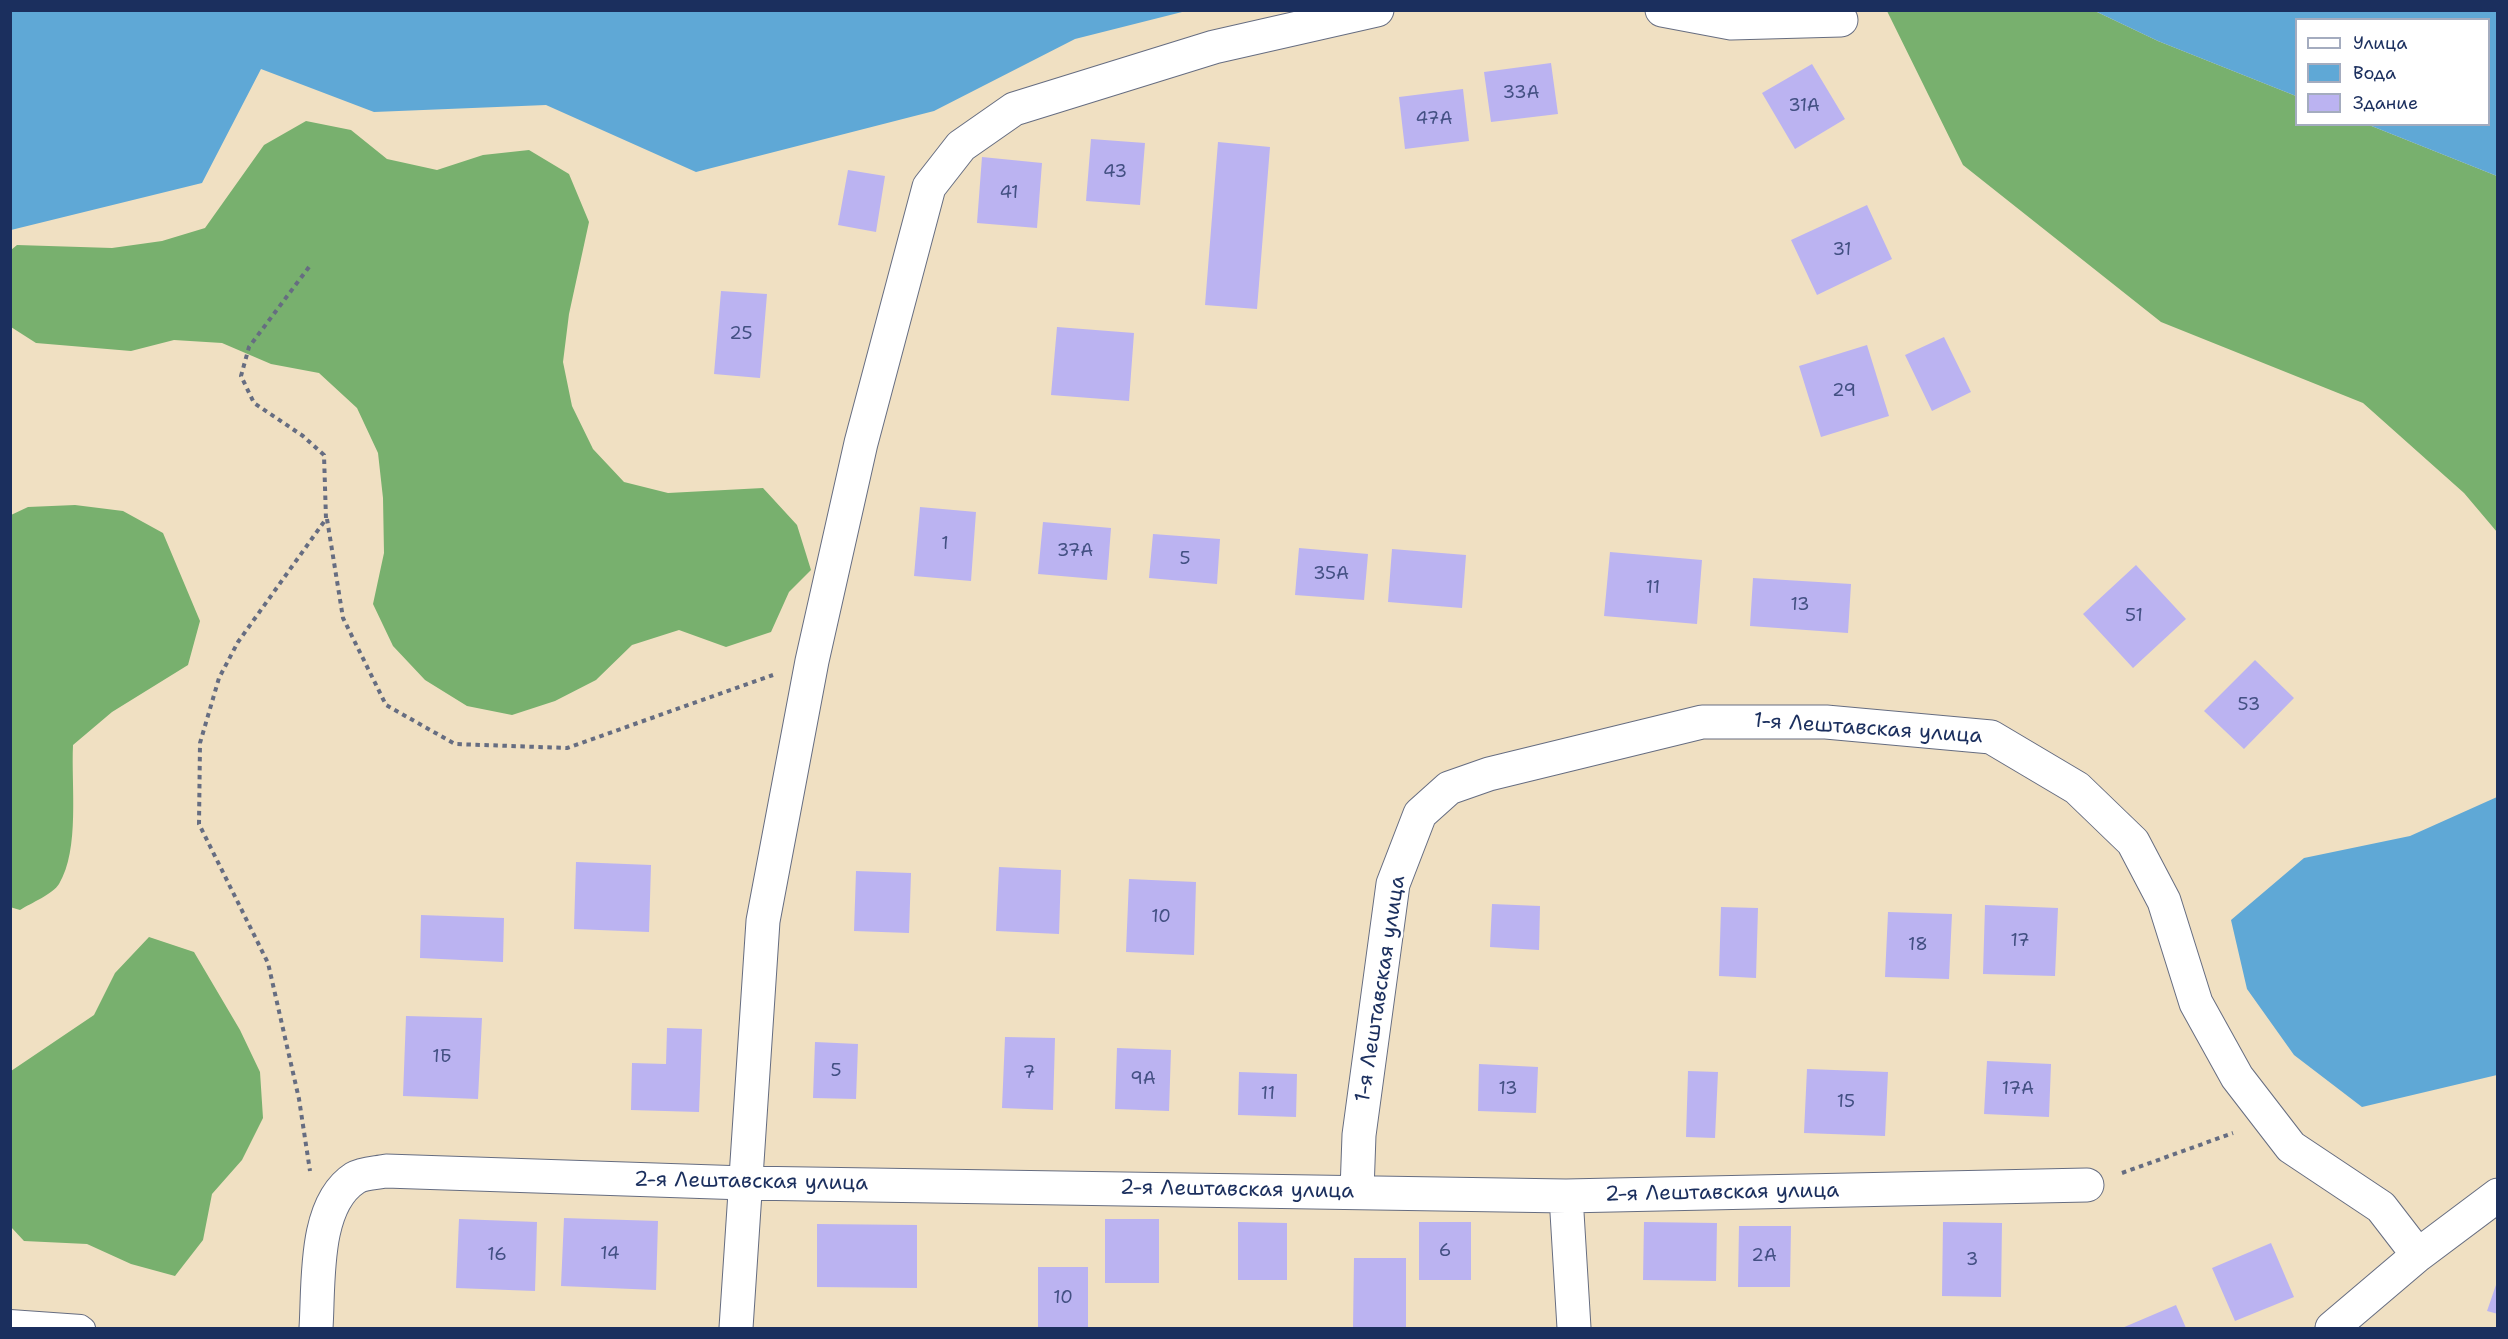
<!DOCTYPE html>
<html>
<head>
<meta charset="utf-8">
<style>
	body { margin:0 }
	#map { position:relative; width:2508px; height:1339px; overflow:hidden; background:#f0e0c2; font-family:"Shantell Sans",sans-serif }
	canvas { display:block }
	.frame { position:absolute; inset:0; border:12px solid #1b2f5e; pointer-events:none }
	.legend { position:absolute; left:2295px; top:18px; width:195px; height:108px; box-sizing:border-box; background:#fff; border:2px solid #a4acbf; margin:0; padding:8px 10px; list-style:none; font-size:18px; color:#1b2f5e }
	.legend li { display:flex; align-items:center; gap:12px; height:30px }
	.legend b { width:30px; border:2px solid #a4acbf }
</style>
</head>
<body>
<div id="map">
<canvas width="2508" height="1339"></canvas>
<div class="frame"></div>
<ul class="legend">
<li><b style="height:8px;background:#fff"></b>Улица</li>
<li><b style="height:16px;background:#5fa8d6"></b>Вода</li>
<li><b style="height:16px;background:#bbb3f1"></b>Здание</li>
</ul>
</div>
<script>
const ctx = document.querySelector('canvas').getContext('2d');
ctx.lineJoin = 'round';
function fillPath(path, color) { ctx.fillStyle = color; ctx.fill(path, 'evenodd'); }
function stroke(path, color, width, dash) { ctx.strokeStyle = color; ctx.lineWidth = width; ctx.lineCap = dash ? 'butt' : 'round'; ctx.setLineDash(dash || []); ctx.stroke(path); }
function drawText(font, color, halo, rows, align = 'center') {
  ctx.font = font + ' "Shantell Sans",sans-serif'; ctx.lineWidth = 5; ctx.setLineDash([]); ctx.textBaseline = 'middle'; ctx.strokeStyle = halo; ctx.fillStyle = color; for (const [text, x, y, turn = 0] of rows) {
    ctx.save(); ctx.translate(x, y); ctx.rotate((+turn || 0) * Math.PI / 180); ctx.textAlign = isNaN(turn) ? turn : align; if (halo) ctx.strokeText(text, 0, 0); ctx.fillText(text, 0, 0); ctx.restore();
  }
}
fillPath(new Path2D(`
	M1887,11H2095L2158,41L2296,96V124L2369,125L2497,176V532L2464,493L2363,403L2161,322L1963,165Z
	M306,121L351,130L387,159L437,170L483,155L529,150L569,174L589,222L569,314L563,362L572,406L593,449L624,482L668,493L763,488L797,525L811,570L789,592L771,632L726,647L679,630L632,645L596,680L555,701L512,715L467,706L425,680L393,646L373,604L384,553L383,498L378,453L357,408L319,373L271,364L222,343L174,340L131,351L36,343L11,327V250L17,245L112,248L162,241L205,228L264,145Z
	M75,505L123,511L163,533L200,621L188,665L112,712L73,745C71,786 80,849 59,884C53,894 31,903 20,910L10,907L11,515L28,507Z
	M149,937L194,952L240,1030L260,1072L263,1118L242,1160L212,1194L203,1240L175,1276L131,1264L87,1244L24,1241L11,1227V1071L94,1015L115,973Z`), '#78b06e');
fillPath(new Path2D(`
	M10,11L11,10L1186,11L1075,39L934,111L696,172L546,105L374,112L261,69L202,183L11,230Z
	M2095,11H2497V176L2369,125L2488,124V20H2296V96L2158,41Z
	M2497,797V1075L2362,1107L2294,1055L2247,989L2231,920L2304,858L2410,836Z`), '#5fa8d6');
fillPath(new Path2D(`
	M1551,63L1558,114L1491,122L1484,72Z
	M1812,64L1845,119L1795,149L1762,93Z
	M1463,89L1469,141L1405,149L1399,97Z
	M1091,139L1145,143L1140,205L1086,201Z
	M1218,142L1270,147L1257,309L1205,305Z
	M982,157L1042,163L1037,228L977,223Z
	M848,170L885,176L876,232L838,225Z
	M1867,205L1892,259L1817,295L1791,240Z
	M721,291L767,294L760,378L714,374Z
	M1057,327L1134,333L1129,401L1051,395Z
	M1944,337L1971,392L1932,411L1905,355Z
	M1867,345L1889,416L1821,437L1799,366Z
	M920,507L976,512L971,581L914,576Z
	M1043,522L1111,528L1107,580L1038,574Z
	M1153,534L1220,539L1217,584L1149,578Z
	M1299,548L1368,554L1364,600L1295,595Z
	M1392,549L1466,555L1462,608L1388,602Z
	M1610,552L1702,560L1697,624L1604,616Z
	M2136,565L2186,619L2133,668L2083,614Z
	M1753,578L1851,584L1848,633L1750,626Z
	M2255,660L2294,698L2244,749L2204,711Z
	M576,862L651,865L649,932L574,929Z
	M999,867L1061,870L1059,934L996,931Z
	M856,871L911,873L909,933L854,931Z
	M1129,879L1196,882L1194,955L1126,952Z
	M1492,904L1540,906L1539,950L1490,947Z
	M1985,905L2058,908L2055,976L1983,974Z
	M1721,907L1758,908L1756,978L1719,976Z
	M1888,912L1952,914L1949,979L1885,977Z
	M421,915L504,918L503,962L420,958Z
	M406,1016L482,1018L478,1099L403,1096Z
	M667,1028L702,1029L699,1112L631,1110L632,1063L666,1064Z
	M1005,1037L1055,1038L1053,1110L1002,1108Z
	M815,1042L858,1044L856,1099L813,1098Z
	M1117,1048L1171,1050L1169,1111L1115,1109Z
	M1987,1061L2051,1064L2049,1117L1984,1114Z
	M1479,1064L1538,1067L1536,1113L1478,1111Z
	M1807,1069L1888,1072L1885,1136L1804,1133Z
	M1688,1071L1718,1072L1715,1138L1686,1137Z
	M1239,1072L1297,1074L1296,1117L1238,1115Z
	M564,1218L658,1221L656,1290L561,1286Z
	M459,1219L537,1222L535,1291L456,1288Z
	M1105,1219H1159V1283H1105Z
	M1238,1222L1287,1223V1280H1238Z
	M1419,1222H1471V1280H1419Z
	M1644,1222L1717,1223L1716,1281L1643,1280Z
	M1943,1222L2002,1223L2001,1297L1942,1296Z
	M817,1224L917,1225V1288L817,1287Z
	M1739,1226H1791L1790,1287H1738Z
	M2271,1243L2294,1297L2235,1321L2212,1268Z
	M1354,1258H1406V1328H1353Z
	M1038,1267H1088V1328H1038Z
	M2497,1282H2498V1314L2487,1311Z
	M2176,1305L2186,1328H2122Z`), '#bbb3f1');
const service = new Path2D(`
	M10,1320L81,1325L85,1328`);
const minor = new Path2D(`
	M1662,10L1731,23L1841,20
	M1357,1191L1359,1135L1393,884L1420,814L1449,788L1489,774L1702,722H1826L1991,737L2077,788L2133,842L2164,901L2196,1003L2237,1077L2291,1147L2381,1207L2418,1255
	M1566,1196L1574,1328
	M316,1328C319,1284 313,1205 355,1178C363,1173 377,1173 386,1171L745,1183L1566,1196L2087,1185
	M736,1328L763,921L812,661L861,443L929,187L961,146L1014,109L1214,47L1377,10
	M2332,1328L2418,1255L2498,1195`);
stroke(service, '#666d81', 22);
stroke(minor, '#666d81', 35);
stroke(new Path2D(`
	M309,267L249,347L241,376L254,403L303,436L324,455L326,519L238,642L219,678L200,743L199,824L268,963L299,1099L310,1171
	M327,519L343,618L386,705L455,744L567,748L773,675
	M2122,1173L2233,1133`), '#666d81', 4, [4.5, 4.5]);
stroke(service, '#fff', 20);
stroke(minor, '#fff', 33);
drawText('18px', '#435083', null, [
	["33А",1521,93],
	["31A",1804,106],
	["47А",1434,119],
	["43",1115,172],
	["41",1009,193],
	["31",1842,250],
	["25",741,334],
	["29",1844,391],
	["1",945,544],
	["37А",1075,551],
	["5",1185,559],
	["35А",1331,574],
	["11",1653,588],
	["13",1800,605],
	["51",2134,616],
	["53",2249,705],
	["10",1161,917],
	["17",2020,941],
	["18",1918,945],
	["1Б",442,1057],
	["5",836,1071],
	["7",1029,1073],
	["9А",1143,1079],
	["13",1508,1089],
	["17А",2018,1089],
	["11",1268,1094],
	["15",1846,1102],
	["6",1445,1251],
	["14",610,1254],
	["16",497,1255],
	["2А",1764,1256],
	["3",1972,1260],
	["10",1063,1298]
]);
drawText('21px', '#1b2f5e', '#fff', [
	["1-я Лештавская улица",1868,729,4],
	["1-я Лештавская улица",1381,989,-81],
	["2-я Лештавская улица",751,1182,1],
	["2-я Лештавская улица",1237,1190,1],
	["2-я Лештавская улица",1722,1193,-1]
]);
</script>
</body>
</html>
